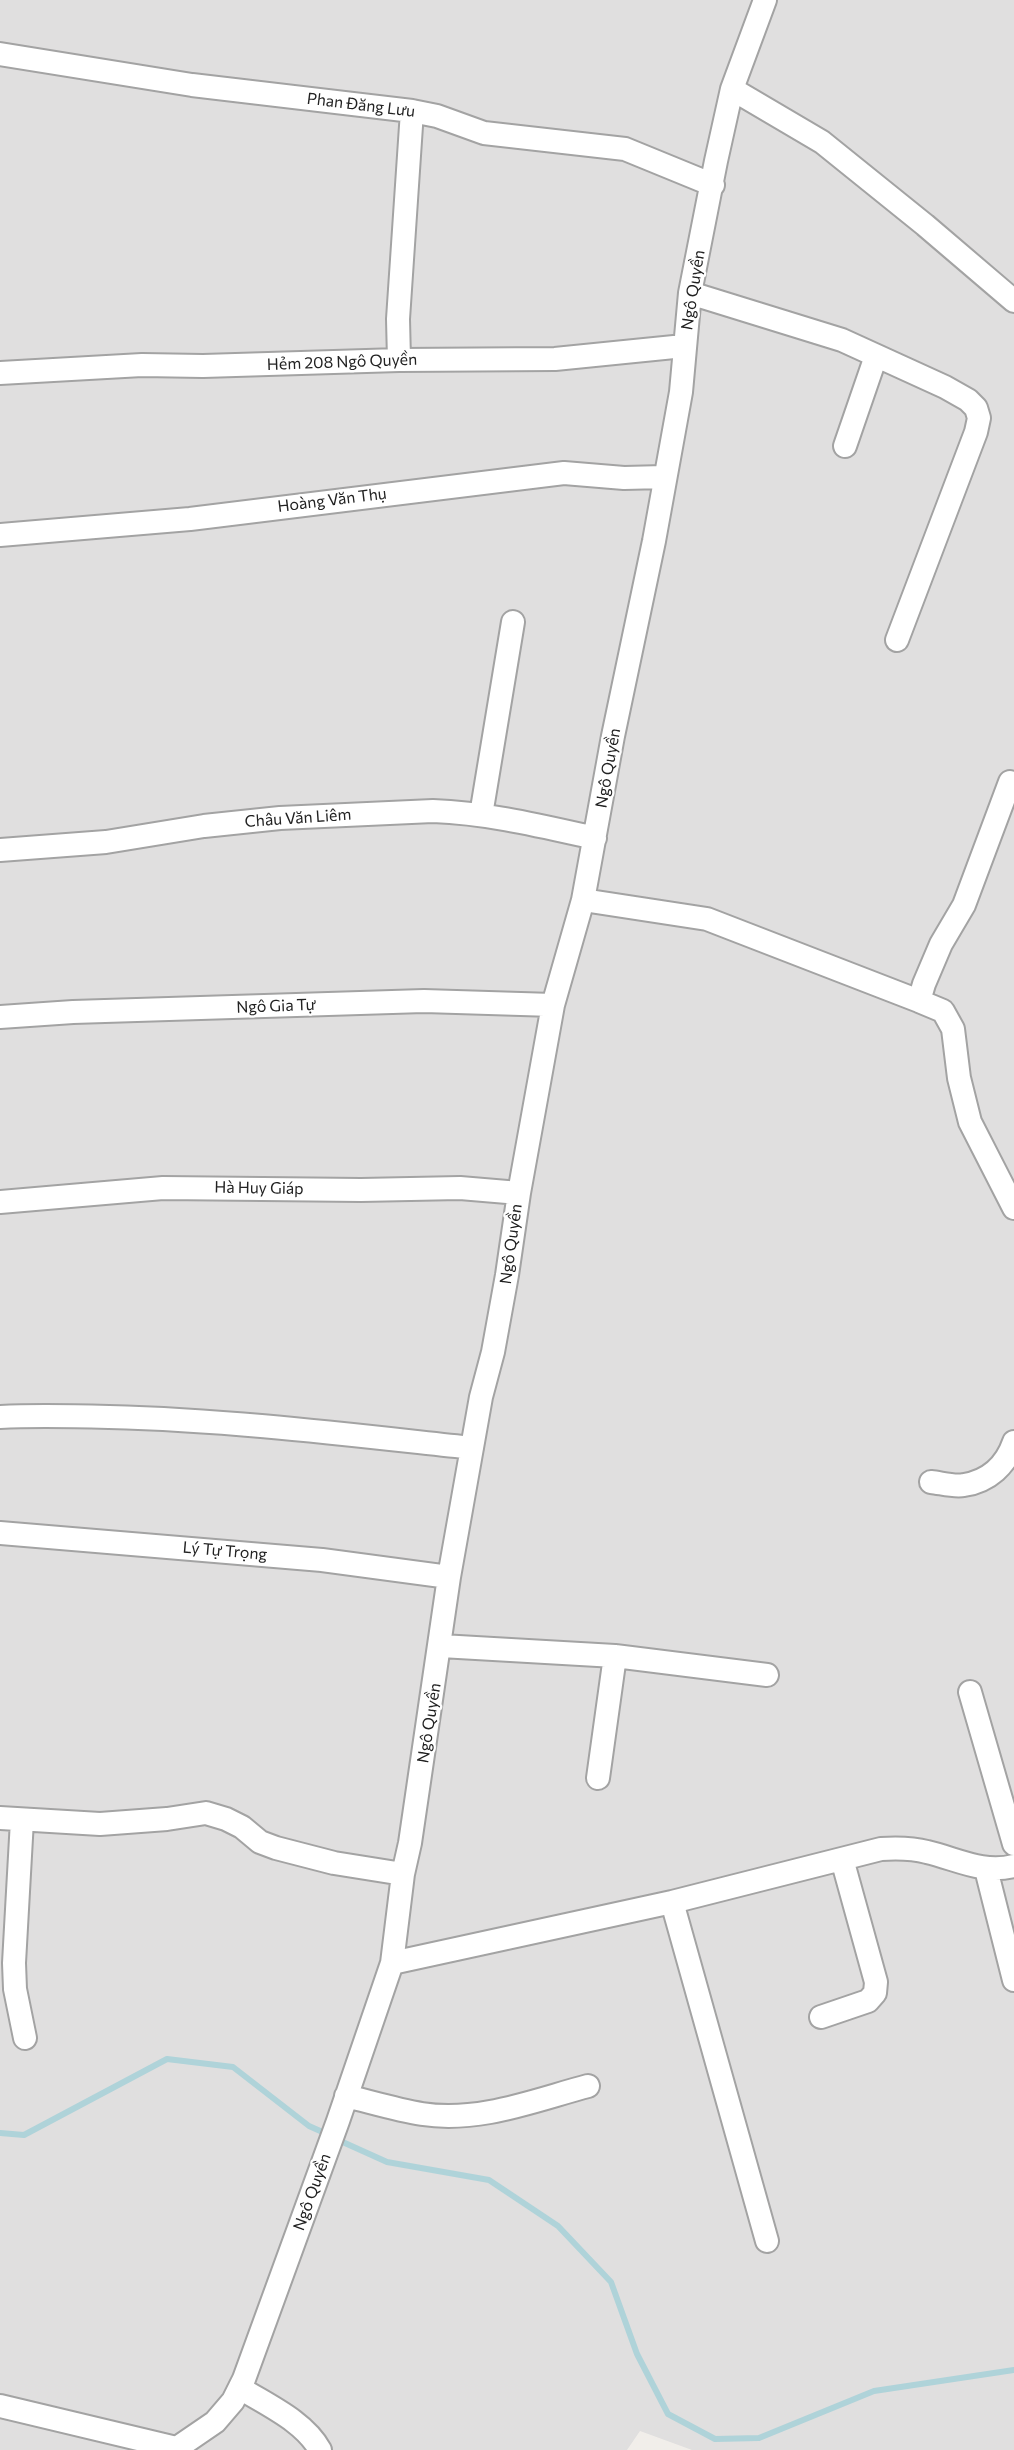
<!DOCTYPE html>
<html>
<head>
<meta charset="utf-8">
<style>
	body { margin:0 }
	canvas { display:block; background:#f1eeea }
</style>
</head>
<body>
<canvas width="1014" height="2450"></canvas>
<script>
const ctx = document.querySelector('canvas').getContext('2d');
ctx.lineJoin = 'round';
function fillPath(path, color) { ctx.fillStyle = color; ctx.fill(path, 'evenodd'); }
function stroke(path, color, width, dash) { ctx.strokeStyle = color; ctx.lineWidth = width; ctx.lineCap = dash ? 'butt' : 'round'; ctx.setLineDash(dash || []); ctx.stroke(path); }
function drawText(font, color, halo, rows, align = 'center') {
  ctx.font = font + ' Commissioner,sans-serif'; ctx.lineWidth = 4.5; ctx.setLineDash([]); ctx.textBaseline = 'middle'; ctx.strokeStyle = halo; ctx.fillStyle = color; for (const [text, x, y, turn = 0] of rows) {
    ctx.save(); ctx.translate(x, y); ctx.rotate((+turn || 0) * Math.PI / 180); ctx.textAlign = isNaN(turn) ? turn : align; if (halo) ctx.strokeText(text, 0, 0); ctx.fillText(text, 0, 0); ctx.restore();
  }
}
fillPath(new Path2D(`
	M0,0H1014V2450H692L640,2431L627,2450H0Z`), '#e0dfdf');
stroke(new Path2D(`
	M0,2133L24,2135L167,2059L233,2067L309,2126L327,2134
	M336,2139L387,2162L489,2180L558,2226L611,2282L637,2354L668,2414L715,2439L759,2438L874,2391L1014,2370`), '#afd3d9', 6);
const minor = new Path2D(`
	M0,54L192,85L412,111L437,116L484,133L625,149L713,185
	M732,89L822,142L925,225L1014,301
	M690,293L842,340L945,387L968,400L976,408L979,418L976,432L897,640
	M399,360L398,319L412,111
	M0,373L142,365L203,366L399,360L555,359L684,346
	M845,446L876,356
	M0,535L190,519L564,473L624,478L664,477
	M1010,782L964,905L941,944L924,984L919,1001L943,1011L953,1029L959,1078L970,1122L1014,1208
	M481,815L513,622
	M0,850L106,842L204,826L280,818L433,811C488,813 541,826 595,838
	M583,900L707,919L919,1001
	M0,1017L73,1012L424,1001L553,1005
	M0,1202L163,1188L361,1190L460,1188L519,1193
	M0,1417C36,1415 73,1416 109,1417C231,1420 351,1435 472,1448
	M931,1482C941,1483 954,1487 964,1485C989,1481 1006,1465 1014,1442
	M0,1533L322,1560L449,1577
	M441,1646L615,1656L767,1675
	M970,1692L1014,1844
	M598,1778L615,1656
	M0,1818L100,1824L167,1819L206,1813L226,1819L242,1827L260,1842L276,1848L334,1863L403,1874
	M22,1820L14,1963L15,1989L25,2038
	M986,1869L1014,1980
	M672,1902L767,2241
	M392,1963L672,1902L881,1849C897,1848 912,1848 927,1852C957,1859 983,1874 1014,1866
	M821,2017L868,2001L875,1993L876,1982L842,1859
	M346,2096C371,2102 397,2110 422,2114C479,2123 535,2100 588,2086
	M240,2388C267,2405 304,2421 320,2450
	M0,2406L176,2448
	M174,2450L215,2422L233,2401L244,2379L338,2121L392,1963L403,1874L410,1843L449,1577L481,1397L493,1352L507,1275L519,1193L553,1005L583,900L613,736L654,541L681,392L690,293L716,161L732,89L765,0`);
stroke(minor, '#a3a3a3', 26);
stroke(minor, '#fff', 22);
drawText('16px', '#222', '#fff', [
	["Phan Đăng Lưu",361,105,7],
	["Ngô Quyền",693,290,-81],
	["Hẻm 208 Ngô Quyền",342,362,-2],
	["Hoàng Văn Thụ",332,500,-7],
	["Ngô Quyền",608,768,-80],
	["Châu Văn Liêm",298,818,-4],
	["Ngô Gia Tự",276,1006,-2],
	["Hà Huy Giáp",259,1188,1],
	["Ngô Quyền",511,1244,-82],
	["Lý Tự Trọng",225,1551,5],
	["Ngô Quyền",429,1723,-81],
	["Ngô Quyền",312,2192,-70]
]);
</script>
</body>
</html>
